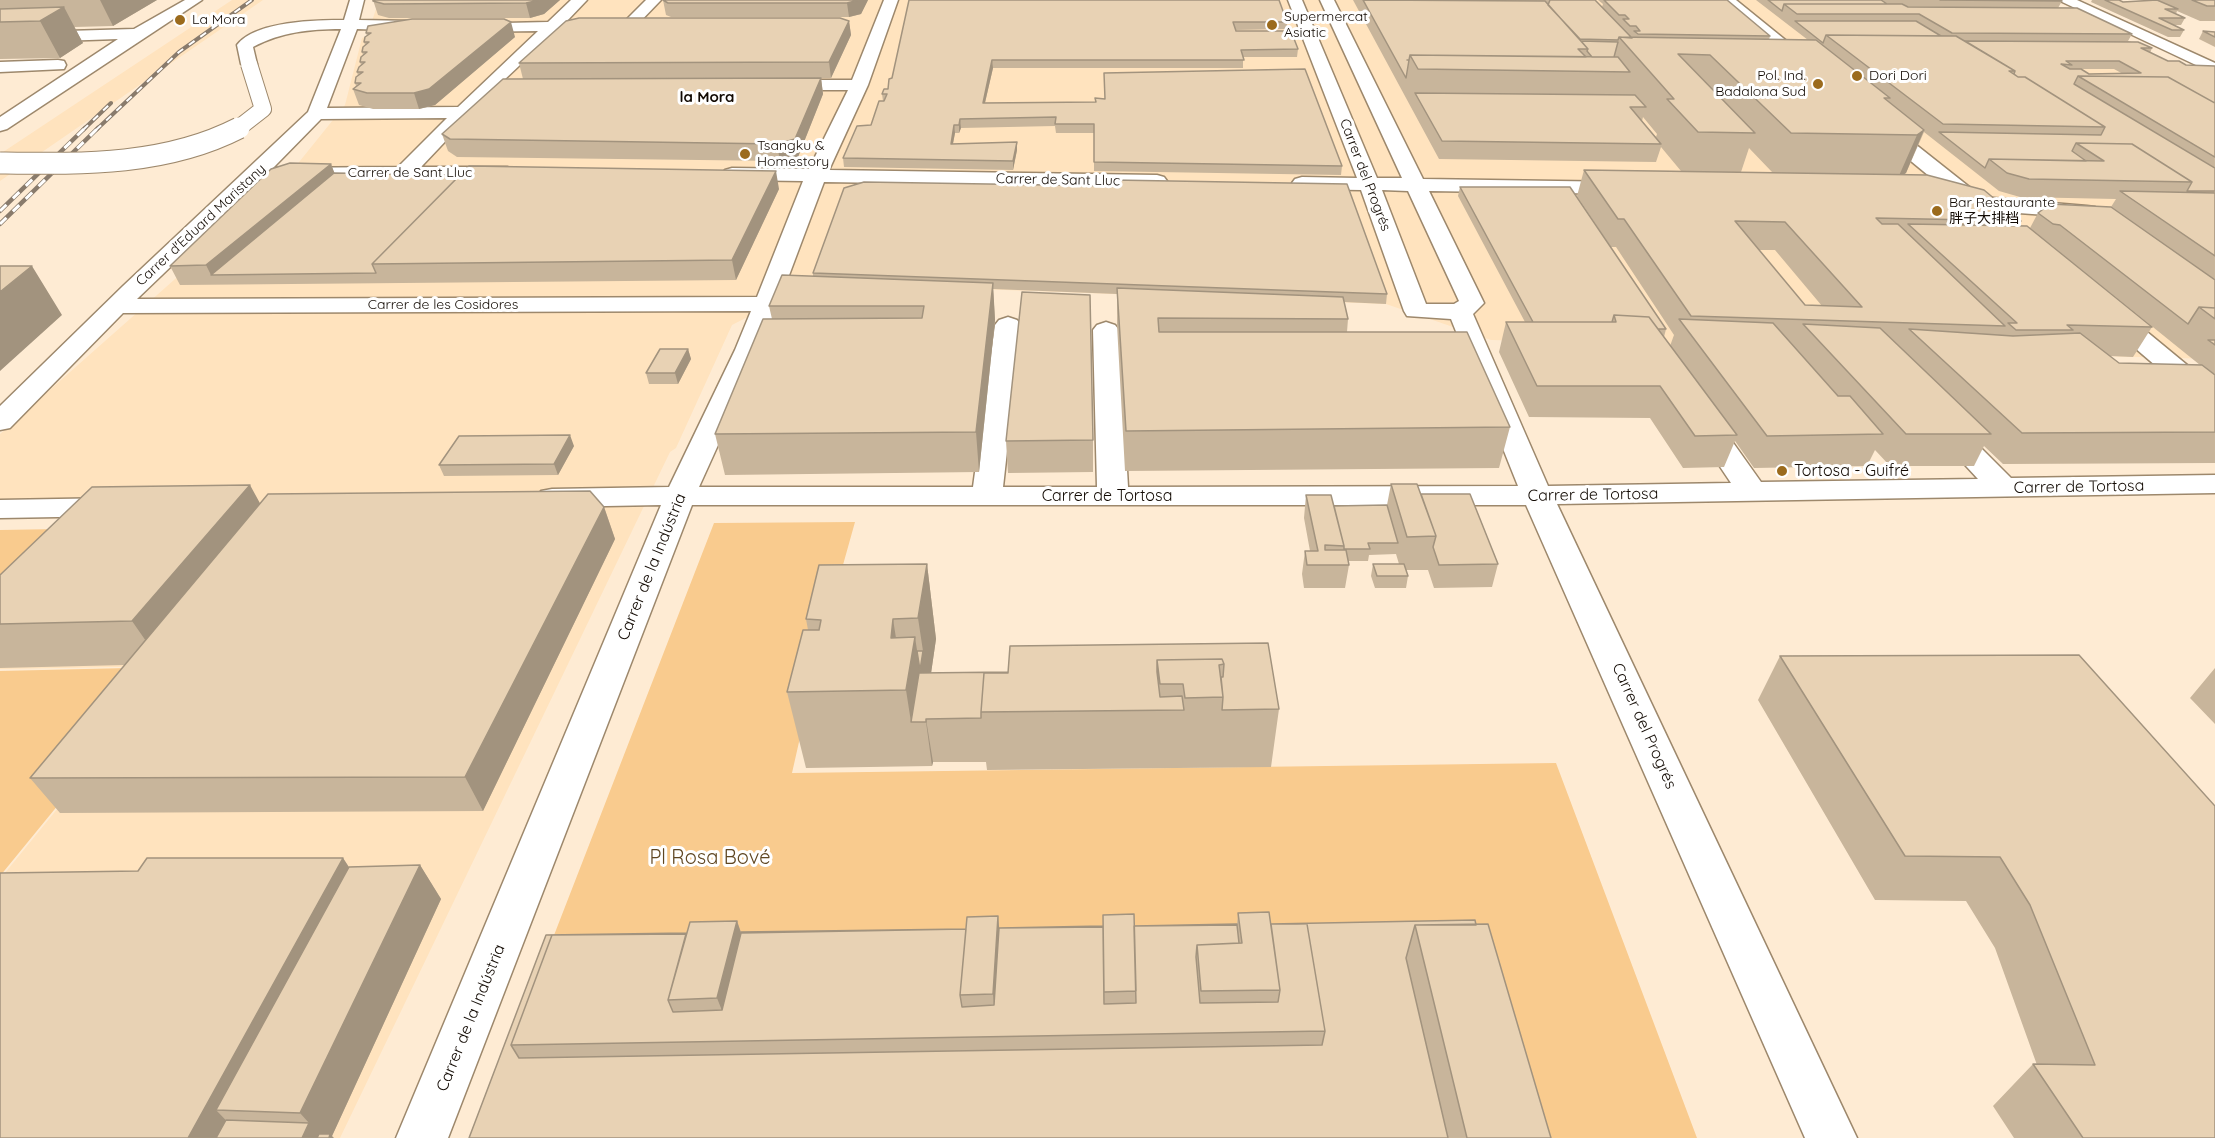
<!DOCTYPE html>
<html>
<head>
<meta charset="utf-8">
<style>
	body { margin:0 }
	canvas { display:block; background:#feebd3 }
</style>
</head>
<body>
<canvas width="2215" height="1138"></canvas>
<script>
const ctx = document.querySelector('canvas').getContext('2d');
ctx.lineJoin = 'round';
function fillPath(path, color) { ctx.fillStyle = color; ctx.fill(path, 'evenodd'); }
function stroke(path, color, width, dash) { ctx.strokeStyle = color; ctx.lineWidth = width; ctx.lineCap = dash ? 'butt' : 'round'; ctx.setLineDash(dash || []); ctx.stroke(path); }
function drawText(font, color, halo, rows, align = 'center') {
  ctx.font = font + ' Quicksand,"Noto Sans SC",sans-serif'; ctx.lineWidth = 6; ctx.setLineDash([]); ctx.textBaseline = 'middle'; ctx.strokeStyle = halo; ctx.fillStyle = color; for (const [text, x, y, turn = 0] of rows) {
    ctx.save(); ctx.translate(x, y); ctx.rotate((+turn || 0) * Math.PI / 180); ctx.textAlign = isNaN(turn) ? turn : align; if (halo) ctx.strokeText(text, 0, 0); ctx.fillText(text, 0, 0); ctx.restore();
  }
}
fillPath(new Path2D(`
	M232,0H263L0,181V154Z
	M379,0H2035L2181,73L2215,359L1491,340L1386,304L814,283L732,325L676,448L670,452L340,1138H0V879L174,666L0,669V650L143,504L0,506V434L279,187L345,105L362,38L367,36Z`), '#ffe3be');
fillPath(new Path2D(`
	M855,522L822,640L792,773L1556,763L1697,1138H1502L537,979L714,523Z
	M118,528L0,648V530Z
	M171,667L0,876V671Z`), '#f9cb8e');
const street = new Path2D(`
	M185,0H202L7,129L0,131V117L118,39L0,43V33L134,29Z
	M350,0H364L359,20L413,21L421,26L413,31L357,29L327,108L458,107L538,31L468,32L463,30L460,27L463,24L548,22L571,0H587L566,22L605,21L613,26L605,31H556L503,81L545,82L548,86L545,90L493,91L421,167H507L514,169L517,173L514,177L261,180L137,299L757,297L803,181L732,180L725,178L722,174L725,170L732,168L809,169L848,90H776L767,85L776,80H852L884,0H898L868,85L829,170L1157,175L1164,177L1167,181L1164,185L1157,187L824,182L761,350L699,487H973L995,325L999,320L1008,317L1017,320L1021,325L1003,487H1097L1093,330L1097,325L1106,322L1115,325L1119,330L1128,487L1518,486L1451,319L1407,316L1404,311L1361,190L1302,189L1295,187L1292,183L1295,179L1302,177L1357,178L1288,0H1302L1377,178H1402L1320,0H1334L1423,179L1625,182L1632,184L1635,188L1632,192L1625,194L1429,191L1484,303L1473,314L1548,486L1731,483L1688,419L1692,413L1702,411L1712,413L1761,482L1978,479L1931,428L1935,422L1945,419L1955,422L2011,478L2215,475V493L1557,504L1857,1138H1805L1526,505H692L448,1138H396L661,505L552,507L541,505L537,498L541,491L552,489L669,487L735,350L751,311L123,313L10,428L0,430V406L123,286L308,112L341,29C310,29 281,32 253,47L257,64L249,69L241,64L237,45C255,21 316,20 344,20ZM447,118L398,167L273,168L321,119ZM1382,190L1408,191L1459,301L1454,304H1426Z
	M646,0H661L633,29H623L620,26Z
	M1720,0H1736L1815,64L1817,68L1815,72H1803Z
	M2058,0H2077L2215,63V74Z
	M58,60L64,61L66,65L64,69L0,72V62Z
	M1879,119L1886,121L1982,197L2087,206L2095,207L2098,212L2095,217L2087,218L1991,211L1982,214L1974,213L1872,129L1870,125Z
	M2109,306L2118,308L2215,388V410L2205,408L2100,318L2097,313L2100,308Z
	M116,498L127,500L131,507L127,514L116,516L0,518V500Z`);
stroke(street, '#9d886c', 3);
fillPath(street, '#fff');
const railFar1 = new Path2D(`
	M83,130L111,103
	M96,130L179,52L252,0`);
const rail = new Path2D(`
	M0,211L85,128
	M0,224L98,128`);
stroke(railFar1, '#897b6c', 4);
stroke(rail, '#897b6c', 4.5);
stroke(railFar1, '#fff', 2, [7]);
stroke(rail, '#fff', 3, [9]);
const streetBridgeFar1 = new Path2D(`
	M236,130L263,109L249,64`);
const streetBridge = new Path2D(`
	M0,163C81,164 165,166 239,128`);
stroke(streetBridgeFar1, '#9d886c', 18, []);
stroke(streetBridge, '#9d886c', 23, []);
stroke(streetBridgeFar1, '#fff', 16);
stroke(streetBridge, '#fff', 21);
fillPath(new Path2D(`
	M0,0H157L113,26L74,27L83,43L60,58L0,59Z
	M373,0H560L544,14L530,18H389L378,15Z
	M663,0H868L861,14L849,17H671L666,15Z
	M909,0L1287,22V29L1236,30V31L1298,49L1297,57H1243V68H993L985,103L1342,166L1341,175L1094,171V133H1056L1055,126L961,128L959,133H955L953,144L1017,142V150L1013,170L844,167L843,158L871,125L883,101L882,94L888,89L892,78Z
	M1353,0H1595L1602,7L1603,4L1598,0H1727L1770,36L1769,40H1808L1756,0H2061L2062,1L2058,8L2132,34L2128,41L2152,48L2150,53L2168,61L2186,65L2215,66V463L2003,464L1984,446L1974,466H1890L1875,450L1867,466L1754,468L1735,441L1724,467L1683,468L1650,418L1529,417L1499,352L1506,322H1525L1458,196L1460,187L1666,329L1664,337L1670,346L1674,335L1616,247H1611L1577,196L1584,170L1681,171L1661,147L1656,162L1439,159ZM2070,69H2114L2123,74H2089ZM1643,117L1657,134L1656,137L1642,121ZM1924,132L1999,191L2020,197L2116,199L2111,207L2038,213L2030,228L2019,226L2021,221L1904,174L1906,173ZM1749,148L1772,172H1741ZM2049,243L2050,244L2200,365L2119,363L2109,356L2133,357L2152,327ZM1759,250H1775L1822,306L1805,305Z
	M2092,0H2119L2123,2L2150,0H2215V21H2200L2177,11L2176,14L2185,18L2181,25H2174L2184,30L2180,37H2168L2091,2Z
	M849,21L851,35L831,78H821L823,94L798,157L780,161L457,157L448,151L442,134L523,79L519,63Z
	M2203,31L2215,32V47L2199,39Z
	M366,33L515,37L435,105L419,109H373L359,105L353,89L356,86L355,83L358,76L357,72L361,65L360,62L363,55L362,52L365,45L364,42L367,36Z
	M331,164L334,173L779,189L736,280L180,285L170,266Z
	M813,273L1387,294L1386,304L1344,302L1348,319L1347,332L1510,427L1499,468L1125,471L1117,325V294L993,289L995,320L979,472L725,475L715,434L772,319L769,306L813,276Z
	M688,349L691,359L678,384H649L646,373Z
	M1093,440V472L1008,473L1006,441Z
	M574,446L558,475L444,476L439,465Z
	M1391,484L1421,494L1498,564L1492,587L1434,588L1428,570H1406L1408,576L1406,588H1375L1371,576L1373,564H1399L1396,554L1369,555L1368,561H1348L1349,565L1345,588H1304L1302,574L1305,551H1310L1304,518L1306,495L1334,506L1387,505Z
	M260,503L604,507L615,539L483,811L60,813L30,778L125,665L0,668V575Z
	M927,564L936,639L931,673L1008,672L1268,643L1279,709L1271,767L987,770L986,762H933L932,766L806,768L787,692L808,630L806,619Z
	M2079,655L2215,1138H2014L1993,1106L2033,1064L2037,1065L1995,948L1966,901L1875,900L1758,700L1780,656Z
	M2215,668V724L2190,698Z
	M343,858L349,867L420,865L441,899L332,1136L0,1138L138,871Z
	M1238,913L1271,924L1475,920L1551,1138H469L546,935L687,933L737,921L741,932L966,929L998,916L999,928L1237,924Z`), '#c8b59b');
fillPath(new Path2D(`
	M100,0H157L113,26Z
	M540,0H560L544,14L530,18L526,3Z
	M859,0H868L861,14L849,17L847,3Z
	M64,7L83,43L60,58L40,21Z
	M849,21L851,35L831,78L829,62Z
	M511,22L515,37L435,105L419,109L414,93Z
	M992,60L993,68L983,111V103Z
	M821,78L823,94L798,157L780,161L777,144Z
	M960,119L961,128L959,133V125Z
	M954,125L955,133L951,153V144Z
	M1924,130L1906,173L1898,178L1917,135Z
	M1017,142V150L1013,170V161Z
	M331,164L338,182L211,275L206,265Z
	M776,171L779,189L736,280L732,260Z
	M32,266L62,315L0,371V292Z
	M993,283L995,320L979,472L976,432Z
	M688,349L691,359L678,384L675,373Z
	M570,435L574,446L558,475L554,464Z
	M250,485L273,527L162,664L132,621Z
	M604,507L615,539L483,811L465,777Z
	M927,564L936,639L924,722H911L906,690L915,637L920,670L923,651L918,618Z
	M893,619L901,670L891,638Z
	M926,719L933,762L932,766L926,722Z
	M343,858L371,902L216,1110L243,1138H188Z
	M420,865L441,899L332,1136L334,1138H302L309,1123L300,1113Z
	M998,916L1005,986L997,1037L993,994Z
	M737,921L760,990L734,1041L717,998Z`), '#a2937e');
const building = new Path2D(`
	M373,0H540L526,3L384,4L373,1Z
	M663,0H859L847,3H668Z
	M909,0H1279L1287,22H1233L1236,31H1291L1298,49L1241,50L1244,60H992L983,103L1096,102L1095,98L1105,99L1104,73L1305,69L1342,166L1094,162V124H1055L1056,117L960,119L959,125H954L951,144L1017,142L1013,161L843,158L857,126L871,125L879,101H884L887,94H882L884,89H888L889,79L892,78Z
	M1363,0L1545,1L1588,49H1578L1586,57L1410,55L1409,60H1407H1409L1406,78Z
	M1550,0H1595L1632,38L1619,37L1618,40L1580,39L1548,5Z
	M1604,0H1727L1770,36L1638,34L1634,31H1640L1636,26H1630L1623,19H1629L1625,15H1619Z
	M1768,0H1881L1887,4H1784L1782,11Z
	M1940,0H2061L2062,1Z
	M2105,0H2119L2123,2L2157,0L2178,9H2165L2185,18H2159L2184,30H2172Z
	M2192,0H2215V6H2207Z
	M1784,4H1902L1908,7L2077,8L2132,34L1952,33L1919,14H1797Z
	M64,7L40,21L0,22V9Z
	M579,18H840L849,21L829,62L519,63L566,21Z
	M412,19H504L511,22L429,89L414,93H367L353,89L361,83H355L356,77L363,72H357L359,67L365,62H360L361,57L367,52H362L363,47L369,42H364L365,37L371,33H366L368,26Z
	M1795,21H1916L1941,36L1826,35L1823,43Z
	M2203,31L2215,32V37Z
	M1826,35L1956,36L2015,71H2009L2018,77H2025L2105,127L1943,124Z
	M1619,37L1816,40L1890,98H1884L1924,130L1917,135L1791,133L1710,55L1678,54L1755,133L1698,132L1667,99H1674Z
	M1581,41L1618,42L1614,57H1592L1587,51L1588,49Z
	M1965,41L2138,42L2152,48H2141L2168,61H2179L2186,65L2215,66V103L2168,77L2078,76L2074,84L2215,168V191H2187L2192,182L2132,144L2076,143L2072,151L2086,161L1989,159L1985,168L1939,132L2101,135L2105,127L2025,77H2018L2014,74L2015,71ZM2066,61H2119L2141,73L2089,74L2081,69H2070L2061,64L2072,65Z
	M1410,55L1618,57L1630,72L1418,69Z
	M2078,76L2168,77L2215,103V157Z
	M821,78L795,139L777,144L450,139L442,134L503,79Z
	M1415,93L1635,95L1646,107H1630L1661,144L1442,141Z
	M2076,143L2132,144L2192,182L2029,179L2007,173L1989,159L2104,161Z
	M290,163L331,164L206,265L170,266L271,169Z
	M469,166L776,171L732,260L372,264Z
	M1584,170L1927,175L1984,190L2021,221L1876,218L1882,224H1898L2005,326L1691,316L1624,219H1618ZM1735,221L1785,222L1862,307L1805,305Z
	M334,173L460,175L372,264L376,273L211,275Z
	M1113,180L1347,184L1387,294L813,273L844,188L864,182L1112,186Z
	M1460,187H1570L1666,329H1658L1649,317L1614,315L1612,322H1533Z
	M2120,191L2215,193V256Z
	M2050,204L2111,207L2215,280V308L2199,307L2188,324L2060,225L2053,224L2038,213Z
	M1908,224L2027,226L2152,327L2067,325L2073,330H2016L2008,323H2017Z
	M0,266H32L0,292Z
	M782,275L993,283L976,432L715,434L763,319L922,318L924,306H769Z
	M1117,288L1343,297L1348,319L1158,318L1159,332H1467L1510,427L1126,431Z
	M1022,292L1090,295L1093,440L1006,441Z
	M2199,307L2215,308V319Z
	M1614,315L1649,317L1737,435L1695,436L1660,386H1537L1506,322H1616Z
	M1679,319L1773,323L1838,396H1850L1883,434L1767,436Z
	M1803,324L1880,328L1991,434H1906Z
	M1909,329L2013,336L2080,333L2119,363L2202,365L2215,375V432L2022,433Z
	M2208,340H2215V345Z
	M660,349H688L675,373H646Z
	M570,435L554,464L439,465L459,436Z
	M1391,484H1417L1436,536L1407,537Z
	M250,485L132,621L0,624V575L92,487Z
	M590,491L604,507L465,777L30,778L268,494Z
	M1421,494H1470L1498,564L1439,565L1433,547L1436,536Z
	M1306,495H1331L1344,546L1325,545V550H1346L1349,565H1307L1305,551H1318Z
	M1387,505L1398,543H1368L1370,549H1344V546L1334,506Z
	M927,564L918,618L893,619L891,638L915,637L906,690L787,692L803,630H819L821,620L806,619L819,565Z
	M1373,564H1404L1408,576H1377Z
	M1268,643L1279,709L1222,710L1223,697L1221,677H1223L1224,664L1222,659L1157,660V672L1160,697L1182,696L1184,710L981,712L984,673H1008L1010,646Z
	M917,651H923L920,670Z
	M2079,655L2215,806V1138H2083L2033,1064L2095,1065L2030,905L2000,857L1905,856L1780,656Z
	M1222,659L1224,664L1219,665L1223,697L1185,698L1183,684H1160L1157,660Z
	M1008,672V673H984L981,712V718L926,719V722H911L919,673Z
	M147,858H343L188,1138H0V873L138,871Z
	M420,865L300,1113L216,1110L349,867Z
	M1269,912L1280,990L1201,991L1197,945L1242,943L1238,913Z
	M1134,914L1136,991L1104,992L1103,915Z
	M998,916L993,994L960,995L967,917Z
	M1475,920L1476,925H1415L1406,958L1448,1138H469L546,935L687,933L686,934L552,935L511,1045L519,1058L1322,1045L1325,1031L1307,924H1271Z
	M737,921L717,998L668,1000L690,922Z
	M1237,924V925L1134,926Z
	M1271,924H1307L1325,1031L511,1045L552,935L686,934L668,1000L673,1012L722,1010L741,933L966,929L960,995L962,1007L994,1005L999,928L1103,927L1104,1004L1136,1003L1134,926L1237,925L1239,943L1197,945L1196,957L1200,1003L1278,1002L1280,990Z
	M1488,924L1551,1138H1467L1415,925Z
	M1103,926V927L999,928Z
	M966,929L741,933V932Z
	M226,1120L309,1123L302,1138H216Z
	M319,1134H330L329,1138H317Z`);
fillPath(building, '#e8d2b4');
stroke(building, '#a2937e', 1.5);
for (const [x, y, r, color] of [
	[180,20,6,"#9b6b1d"],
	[1272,25,6,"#9b6b1d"],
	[1857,76,6,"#9b6b1d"],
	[1818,84,6,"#9b6b1d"],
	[745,154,6,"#9b6b1d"],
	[1937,211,6,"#9b6b1d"],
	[1782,471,6,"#9b6b1d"]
]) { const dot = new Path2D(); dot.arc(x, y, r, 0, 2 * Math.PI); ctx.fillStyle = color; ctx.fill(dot); stroke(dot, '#fff', 2); }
drawText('14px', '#120a03', '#fff', [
	["Supermercat",1284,17],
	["Asiatic",1284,33],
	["La Mora",192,20],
	["Pol. Ind.",1806,76,"right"],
	["Badalona Sud",1806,92,"right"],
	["Dori Dori",1869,76],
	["Tsangku &",757,146],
	["Homestory",757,162],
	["Bar Restaurante",1949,203],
	["胖子大排档",1949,219]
], 'left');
drawText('14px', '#120a03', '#fff', [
	["Carrer de Sant Lluc",410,173],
	["Carrer del Progrés",1365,175,69],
	["Carrer de Sant Lluc",1058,180,1],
	["Carrer d'Eduard Maristany",201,225,-43],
	["Carrer de les Cosidores",443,305]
]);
drawText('bold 15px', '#120a03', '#fff', [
	["la Mora",707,97]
]);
drawText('16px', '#120a03', '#fff', [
	["Tortosa - Guifré",1794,471]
], 'left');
drawText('16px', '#120a03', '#fff', [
	["Carrer de Tortosa",2079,487,-1],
	["Carrer de Tortosa",1593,495,-1],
	["Carrer de Tortosa",1107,496],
	["Carrer de la Indústria",652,567,-68],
	["Carrer del Progrés",1644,726,66],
	["Carrer de la Indústria",471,1018,-68]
]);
drawText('20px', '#5f4621', '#fff', [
	["Pl Rosa Bové",710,858]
]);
</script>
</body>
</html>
